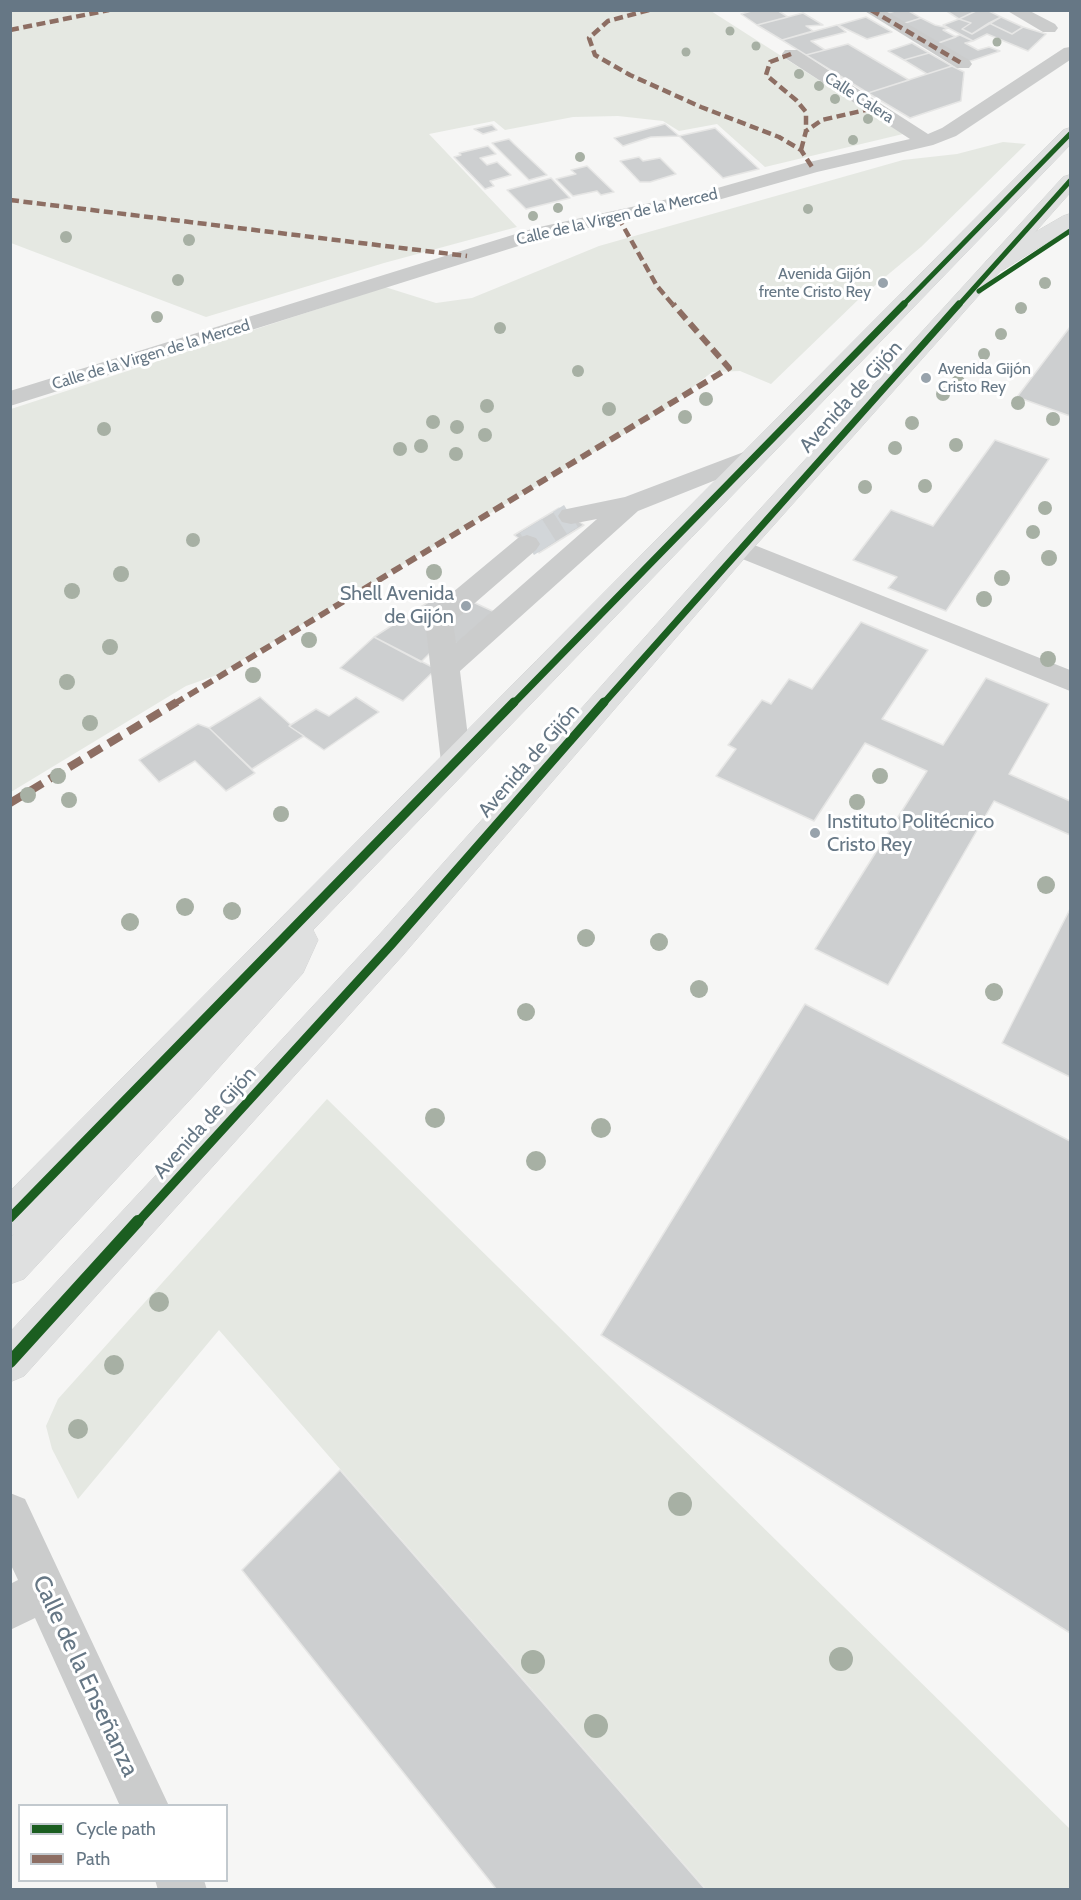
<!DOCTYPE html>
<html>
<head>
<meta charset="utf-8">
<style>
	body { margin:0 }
	#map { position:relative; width:1081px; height:1900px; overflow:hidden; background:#f6f6f5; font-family:Cabin,sans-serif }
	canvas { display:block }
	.frame { position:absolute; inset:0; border:12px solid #667785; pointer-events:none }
	.legend { position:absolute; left:18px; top:1804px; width:210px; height:78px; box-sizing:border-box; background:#fff; border:2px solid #c2c9ce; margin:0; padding:8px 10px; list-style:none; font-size:18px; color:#667785 }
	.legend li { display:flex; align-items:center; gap:12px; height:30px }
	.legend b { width:30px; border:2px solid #c2c9ce }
</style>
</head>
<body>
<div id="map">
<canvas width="1081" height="1900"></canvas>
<div class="frame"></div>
<ul class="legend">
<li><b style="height:8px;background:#1b5e20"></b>Cycle path</li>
<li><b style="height:8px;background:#8d6e63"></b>Path</li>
</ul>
</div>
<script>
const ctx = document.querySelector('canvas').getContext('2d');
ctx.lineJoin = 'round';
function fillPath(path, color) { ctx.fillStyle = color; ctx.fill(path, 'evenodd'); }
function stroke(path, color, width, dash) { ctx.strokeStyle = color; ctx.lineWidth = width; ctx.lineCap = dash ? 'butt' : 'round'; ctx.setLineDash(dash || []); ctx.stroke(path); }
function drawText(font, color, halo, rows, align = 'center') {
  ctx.font = font + ' Cabin,sans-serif'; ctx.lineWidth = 6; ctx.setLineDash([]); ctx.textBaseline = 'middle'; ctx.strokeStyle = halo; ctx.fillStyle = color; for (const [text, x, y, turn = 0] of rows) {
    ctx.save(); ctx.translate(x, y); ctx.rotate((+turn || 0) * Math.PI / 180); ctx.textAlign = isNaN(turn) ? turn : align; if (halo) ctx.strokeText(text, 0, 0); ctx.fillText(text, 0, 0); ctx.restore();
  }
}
fillPath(new Path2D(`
	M10,11H711L903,134L765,167L717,124L679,131L663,121L618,116L573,117L505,130L494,121L429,134L517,227L384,263L206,317L11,243Z
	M1003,142L1026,144L921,247L860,298L771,384L740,371L712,372L663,411L217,675L186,686L11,792V409L385,287L436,303L472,298L599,246L903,160L957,154Z
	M327,1099L1070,1829V1889H706L219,1330L78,1499L52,1449L46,1426L58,1399Z`), '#e5e8e2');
const building = new Path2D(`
	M755,10H777L788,17L757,25L741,14Z
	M898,10H912L909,11L921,18L899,25L882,15Z
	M945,10H978L959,19Z
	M978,10H987L1001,17L972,34L962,29L971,23L959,19Z
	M803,13L823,25L806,26L813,31L782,40L757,25Z
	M866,17L892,32L867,39L838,25Z
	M1001,17L1023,27L1012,34L989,23Z
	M921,18L935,25L948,28L943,30L956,37L933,45L899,25Z
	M959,19L971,23L962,29L972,34L989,23L1012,34L1023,27L1046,34L1028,51L987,34L973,41L943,25Z
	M837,25L846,32L811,41L825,50L806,55L782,40Z
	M960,35L973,41L965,43L978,50L989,47L1000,51L965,63L933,45Z
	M912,43L929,53L904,60L888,51Z
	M848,44L909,80L868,93L806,55Z
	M929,53L952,66L927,74L904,60Z
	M952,66L964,72L961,101L910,118L868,93Z
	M665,124L679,136L651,137L623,146L614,138Z
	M492,125L497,130L483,134L474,129Z
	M715,128L759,169L723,178L679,136Z
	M509,139L514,144L547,175L529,180L492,143Z
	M488,146L496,154L480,158L487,165L497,162L511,175L490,181L494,186L485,189L454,157L461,155L459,153Z
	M639,157L643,161L660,158L676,174L650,182H640L620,161Z
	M587,166L614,192L601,195L597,191L573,196L556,179L576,174L571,170Z
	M551,178L570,198L526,209L507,190Z
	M1070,327V416L1017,397Z
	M995,440L1049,459L946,611L888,588L897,577L853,560L891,510L933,526Z
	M559,508L584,525L539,553L514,535Z
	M447,590L501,615L465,648L445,638L421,662L374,637Z
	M861,622L928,650L882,719L943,745L986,678L1049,704L1009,774L1070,801V835L994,801L888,985L815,949L927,771L865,743L814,821L716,776L736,749L728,745L762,700L771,704L789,679L812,689Z
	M374,637L436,669L403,701L340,668Z
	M260,697L291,725L289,726L304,736L252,769L209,728Z
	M356,697L379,712L324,750L289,726L316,709L329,716Z
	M198,724L209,728L255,773L226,791L195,761L159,782L139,760Z
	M1070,909V1077L1002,1043Z
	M805,1004L1070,1141V1633L601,1335Z
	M340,1470L706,1890H497L242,1570Z`);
fillPath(building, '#cdcfd0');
stroke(building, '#e6e6e5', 1.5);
stroke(new Path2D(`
	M527,544L571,516`), '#d2d6d9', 26, [26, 13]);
const major = new Path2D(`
	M1070,214V228L1003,270L995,271L987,270L984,265L987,260L1063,216Z`);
const highway = new Path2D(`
	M1070,128V145L313,930L318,940L303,973L198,1091L24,1279L10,1284V1238L14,1234L10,1236V1191L1063,130Z
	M1070,175V193L748,554L403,955L24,1376L10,1382V1332L379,935L730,542L1063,177Z`);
stroke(major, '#d2d3d3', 1);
stroke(highway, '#d3d4d4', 1);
fillPath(new Path2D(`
	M863,10H884L969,60L972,64L969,68H957Z
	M1006,10H1028L1055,24L1058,28L1055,32H1043Z
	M1070,47V60L956,136L933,145L817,172L718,200L547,237L10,406V391L535,228L714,189L805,163L910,139L785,58L782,54L785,50H797L928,134L942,128L1064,48Z
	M757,447L766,450L769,455L766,460L638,511L460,671L471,762L467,770L456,773L445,770L441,762L425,619L429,612L518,538L527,535L536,538L540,544L536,550L453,622L456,643L597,519L571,524L562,522L558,516L562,510L625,497Z
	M739,539L1070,670V691L730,554L726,548L730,542Z
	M10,1493L25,1499L169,1806H120L35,1618L10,1630V1584L18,1580L10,1563Z
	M155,1880H204L207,1890H158Z`), '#cbcccc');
fillPath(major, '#dfe0e0');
fillPath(highway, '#dfe0e0');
stroke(new Path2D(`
	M649,10L608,21L589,38L595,55L630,75L701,107L779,137L801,150L812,167
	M871,10L963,64
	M10,30L109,10
	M791,54L770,62L766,75L796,100L806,112V131
	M801,150L806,131L822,120L874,108
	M10,200L467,256
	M618,217L657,286L674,306`), '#8d6e63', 4.5, [9, 4.5]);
stroke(new Path2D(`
	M174,704L729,368L673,304`), '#8d6e63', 6, [11, 6]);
stroke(new Path2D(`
	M10,803L177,702`), '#8d6e63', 8, [15, 8]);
stroke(new Path2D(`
	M979,291L1070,231
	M902,306L1070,134
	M958,306L1070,181`), '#1b5e20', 5);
stroke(new Path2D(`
	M513,704L904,304
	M603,704L959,304`), '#1b5e20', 7);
stroke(new Path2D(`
	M10,1218L514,702
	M137,1223L391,945L604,702`), '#1b5e20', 9);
stroke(new Path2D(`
	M10,1362L138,1221`), '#1b5e20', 12);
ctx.fillStyle = '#a7b0a4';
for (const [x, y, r] of [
	[730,31,4.5],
	[997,42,4.5],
	[756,46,4.5],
	[686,52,4.5],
	[799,74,5],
	[819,86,5],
	[835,99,5],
	[868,119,5],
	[853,140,5],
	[580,157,5],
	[558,208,5],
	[808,209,5],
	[533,216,5],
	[66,237,6],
	[189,240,6],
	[178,280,6],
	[1045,283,6],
	[1021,308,6],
	[157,317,6],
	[500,328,6],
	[1001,334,6],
	[984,354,6],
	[578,371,6],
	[958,382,7],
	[943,394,7],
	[706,399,7],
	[1018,403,7],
	[487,406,7],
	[609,409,7],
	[685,417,7],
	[1053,419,7],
	[433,422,7],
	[912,423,7],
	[457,427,7],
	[104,429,7],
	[485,435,7],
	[956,445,7],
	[421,446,7],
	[895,448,7],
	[400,449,7],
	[456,454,7],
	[925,486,7],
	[865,487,7],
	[1045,508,7],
	[1033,532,7],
	[193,540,7],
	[1049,558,8],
	[434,572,8],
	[121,574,8],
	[1002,578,8],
	[72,591,8],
	[984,599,8],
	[309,640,8],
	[110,647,8],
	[1048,659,8],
	[253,675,8],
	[67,682,8],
	[90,723,8],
	[58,776,8],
	[880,776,8],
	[28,795,8],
	[69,800,8],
	[857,802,8],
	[281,814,8],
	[1046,885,9],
	[185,907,9],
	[232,911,9],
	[130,922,9],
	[586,938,9],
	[659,942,9],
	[699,989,9],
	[994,992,9],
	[526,1012,9],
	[435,1118,10],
	[601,1128,10],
	[536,1161,10],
	[159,1302,10],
	[114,1365,10],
	[78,1429,10],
	[680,1504,12],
	[841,1659,12],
	[533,1662,12],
	[596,1726,12]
]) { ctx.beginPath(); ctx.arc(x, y, r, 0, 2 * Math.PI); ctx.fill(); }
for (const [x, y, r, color] of [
	[883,283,6,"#98a3ac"],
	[926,378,6,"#98a3ac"],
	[466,606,6,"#98a3ac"],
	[815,833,6,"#98a3ac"]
]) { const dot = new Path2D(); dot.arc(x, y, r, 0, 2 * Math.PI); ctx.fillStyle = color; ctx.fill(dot); stroke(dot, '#fff', 2); }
drawText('16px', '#667785', '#fff', [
	["Calle Calera",859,98,33],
	["Calle de la Virgen de la Merced",617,217,-13],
	["Calle de la Virgen de la Merced",151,355,-17]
]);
drawText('16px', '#667785', '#fff', [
	["Avenida Gijón",871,274],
	["frente Cristo Rey",871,292],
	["Avenida Gijón",938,369,"left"],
	["Cristo Rey",938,387,"left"]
], 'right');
drawText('20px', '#667785', '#fff', [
	["Avenida de Gijón",851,397,-48],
	["Avenida de Gijón",529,761,-49],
	["Avenida de Gijón",205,1123,-48]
]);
drawText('20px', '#667785', '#fff', [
	["Shell Avenida",454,594],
	["de Gijón",454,617],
	["Instituto Politécnico",827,822,"left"],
	["Cristo Rey",827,845,"left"]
], 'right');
drawText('24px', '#667785', '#fff', [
	["Calle de la Enseñanza",85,1676,65]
]);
</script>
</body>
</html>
